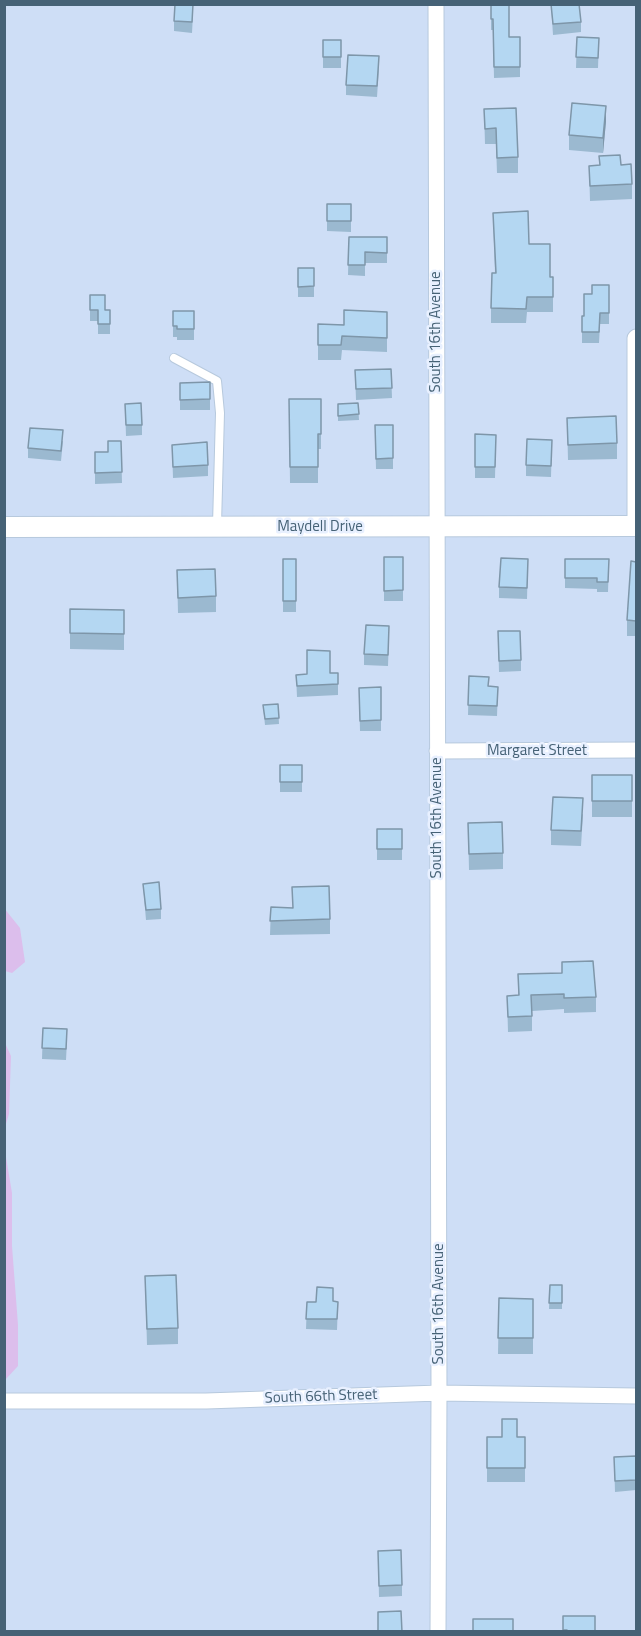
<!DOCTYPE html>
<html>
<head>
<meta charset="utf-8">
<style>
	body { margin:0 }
	#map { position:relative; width:641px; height:1636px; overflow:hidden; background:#e0eafe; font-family:"Titillium Web",sans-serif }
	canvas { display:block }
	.frame { position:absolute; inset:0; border:6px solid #466276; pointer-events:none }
</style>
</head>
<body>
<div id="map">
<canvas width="641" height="1636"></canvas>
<div class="frame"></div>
</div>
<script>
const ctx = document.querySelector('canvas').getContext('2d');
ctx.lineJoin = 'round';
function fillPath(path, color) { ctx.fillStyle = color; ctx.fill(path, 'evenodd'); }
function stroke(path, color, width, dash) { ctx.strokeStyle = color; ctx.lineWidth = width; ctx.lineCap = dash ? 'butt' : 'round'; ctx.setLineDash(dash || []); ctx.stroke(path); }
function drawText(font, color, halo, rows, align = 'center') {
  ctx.font = font + ' "Titillium Web",sans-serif'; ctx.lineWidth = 5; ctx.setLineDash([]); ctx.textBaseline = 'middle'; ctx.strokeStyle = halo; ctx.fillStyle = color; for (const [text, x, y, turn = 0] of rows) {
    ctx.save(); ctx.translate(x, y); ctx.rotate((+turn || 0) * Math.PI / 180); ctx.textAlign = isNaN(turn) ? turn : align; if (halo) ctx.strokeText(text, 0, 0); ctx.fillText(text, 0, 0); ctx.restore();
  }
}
fillPath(new Path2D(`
	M4,5H433V519L5,522Z
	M441,5H636V524H442Z
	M431,529L436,1389L239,1391L636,1396V1631H5L4,530Z
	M440,529H636V1390L442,1387Z`), '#cedef6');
fillPath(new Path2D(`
	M4,908L20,928L25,962L12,973L5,971Z
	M5,1043L11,1056L9,1114L5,1127Z
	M5,1151L12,1193V1246L18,1325V1366L5,1380Z`), '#dcbeec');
const service = new Path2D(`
	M174,358L217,381L220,413L217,525`);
const minor = new Path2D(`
	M436,4L439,1393L438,1632
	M635,526V338L636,337
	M437,751L636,750
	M4,1401H206L439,1393L636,1396`);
const tertiary = new Path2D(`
	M4,527L636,526`);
stroke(service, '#b7c9dd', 10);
stroke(minor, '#b7c9dd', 17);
stroke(tertiary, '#b7c9dd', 22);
stroke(service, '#fff', 8);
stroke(minor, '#fff', 15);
stroke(tertiary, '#fff', 20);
fillPath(new Path2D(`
	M491,4L509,37H520V77L494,78L493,30H491Z
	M551,4L581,22V32L553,35Z
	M193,14L192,33L174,31V21Z
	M577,37L599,38L598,68H576Z
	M323,40H341V68H323Z
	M379,67L377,97L346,95V85Z
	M484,109L518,157V173H497L496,144H485Z
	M606,121L603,153L569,150V135Z
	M599,156L621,165L632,184V199L590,201L589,166L599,165Z
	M327,204H351V232L327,231Z
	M493,213L529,244L550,277H553V312H527L526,323H491V308L495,273Z
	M349,237H387V263H365V276L348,275Z
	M298,268H314V297H298Z
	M609,285V324H600L599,343H582V316H584L592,294Z
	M90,295L105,310H110V334H98V321H90Z
	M173,311H194V340H177V337H173Z
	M318,324L387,326V352L342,350L341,360H318Z
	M391,369L392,398L356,400L355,370Z
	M210,382V410H180V383Z
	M289,399H321V449H318V483H290Z
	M358,403L359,420L338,421V404Z
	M125,404L142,425V435L126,436Z
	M567,418L617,443V459L568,460Z
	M375,425H393V469H376Z
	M475,434L496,435L495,478H475Z
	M552,440L551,477L526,476V465Z
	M63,441L61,461L28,458V448Z
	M121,441L122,483L95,484V452H108Z
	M172,445L208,465V476L173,478Z
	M384,557H403V601H384Z
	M283,559H296V612H283Z
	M528,559L527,599L499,598V587Z
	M565,559H609L608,592H597V589L565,588Z
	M636,562V636H627V620Z
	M177,570L216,596V612L178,613Z
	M70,609L124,610V650L70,649Z
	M498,631L521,660V671L499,672Z
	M389,636L388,666L364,665V654Z
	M330,673L338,684V695L297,697L296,675Z
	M469,676L489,686L498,687L497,716L468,715Z
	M381,687V731H360L359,688Z
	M278,704L279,724L265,725L263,705Z
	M280,765H302V792H280Z
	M592,775H632V817H592Z
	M583,814L581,846L551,845V830Z
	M468,823L503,853V869L469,870Z
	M377,829H402V860H377Z
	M143,884L161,909V919L146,920Z
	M292,887L330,919V934L270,935L271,907L293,908Z
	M562,962L596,997V1012L564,1013V1009L532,1011V1031L508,1032L507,996L518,995V974L562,973Z
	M43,1028L67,1040L66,1060L42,1059Z
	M145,1276L178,1328V1344L147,1345Z
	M550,1285H562V1309H549Z
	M499,1298L533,1299V1354H498Z
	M307,1302H338L337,1330L306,1329Z
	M487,1437H525V1482H487Z
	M636,1456V1490L615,1492L614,1457Z
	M378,1551L402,1585V1596L379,1597Z`), '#9bb9d0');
fillPath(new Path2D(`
	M606,106V121L603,153V138Z`), '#7e96a9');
const building = new Path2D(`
	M175,4H193L192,22L174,21Z
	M491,4H509V37H520V67H494L493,19H491Z
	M551,4H579L581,22L553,24Z
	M577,37L599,38L598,58L576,57Z
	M323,40H341V57H323Z
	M348,55L379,56L377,86L346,85Z
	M572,103L606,106L603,138L569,135Z
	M516,108L518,157L497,158L496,128L485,129L484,109Z
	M620,155L621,165L631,164L632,184L590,186L589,166L600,165L599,156Z
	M327,204H351V221H327Z
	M528,211L529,244H550V277H553V297H527L526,309L491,308L492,273H496L493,213Z
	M349,237H387V253L365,252V265H348Z
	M298,268H314V286L298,287Z
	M592,285H609V313H600L599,332H582V316H584V294H592Z
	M90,295H105V310H110V324H98V310H90Z
	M344,310L387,312V338L342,336L341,345H318V324L344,325Z
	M173,311H194V329H177V326H173Z
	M391,369L392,388L356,389L355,370Z
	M210,382V399L180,400V383Z
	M289,399H321V434H318V467H290Z
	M141,403L142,425H126L125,404Z
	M358,403L359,414L338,416V404Z
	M616,416L617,443L568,445L567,418Z
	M375,425H393V458L376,459Z
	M30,428L63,430L61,451L28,448Z
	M475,434L496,435L495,467H475Z
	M527,439L552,440L551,466L526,465Z
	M108,441H121L122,472L95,473V452H108Z
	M207,442L208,465L173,467L172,445Z
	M384,557H403V590L384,591Z
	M501,558L528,559L527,588L499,587Z
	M283,559H296V601H283Z
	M565,559H609L608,582H597V578H565Z
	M631,561L636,562V621L627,620Z
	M215,569L216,596L178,598L177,570Z
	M70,609L124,610V634L70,633Z
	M366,625L389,626L388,655L364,654Z
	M498,631H520L521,660L499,661Z
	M307,650L330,651V673H338V684L297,686L296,675L307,674Z
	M469,676L489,677L488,686L498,687L497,706L468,705Z
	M381,687V720L360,721L359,688Z
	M278,704L279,718L265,719L263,705Z
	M280,765H302V782H280Z
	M592,775H632V801H592Z
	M553,797L583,798L581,831L551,830Z
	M502,822L503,853L469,854L468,823Z
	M377,829H402V849H377Z
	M159,882L161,909L146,910L143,884Z
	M329,886L330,919L270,921L271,907L293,908L292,887Z
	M593,961L596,997L564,998V994L531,995L532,1016L508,1017L507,996L519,995L518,974L562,973V962Z
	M43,1028L67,1029L66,1049L42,1048Z
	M176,1275L178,1328L147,1329L145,1276Z
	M550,1285H562V1303H549Z
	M317,1287L333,1288V1301L338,1302L337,1319H306L307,1302H316Z
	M499,1298L533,1299V1338H498Z
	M502,1419H517V1437H525V1468H487V1437H502Z
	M636,1456V1480L615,1481L614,1457Z
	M401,1550L402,1585L379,1586L378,1551Z
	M401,1611L402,1632H378V1612Z
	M563,1616H595V1632H567V1630H563Z
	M473,1619H513V1632H473Z`);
fillPath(building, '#b4d7f2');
stroke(building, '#7e96a9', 1.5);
drawText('15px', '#466276', '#e8f0ff', [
	["South 16th Avenue",436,332,-90],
	["Maydell Drive",320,527],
	["Margaret Street",537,751],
	["South 16th Avenue",437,818,-90],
	["South 16th Avenue",439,1304,-90],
	["South 66th Street",321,1397,-2]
]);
</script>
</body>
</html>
